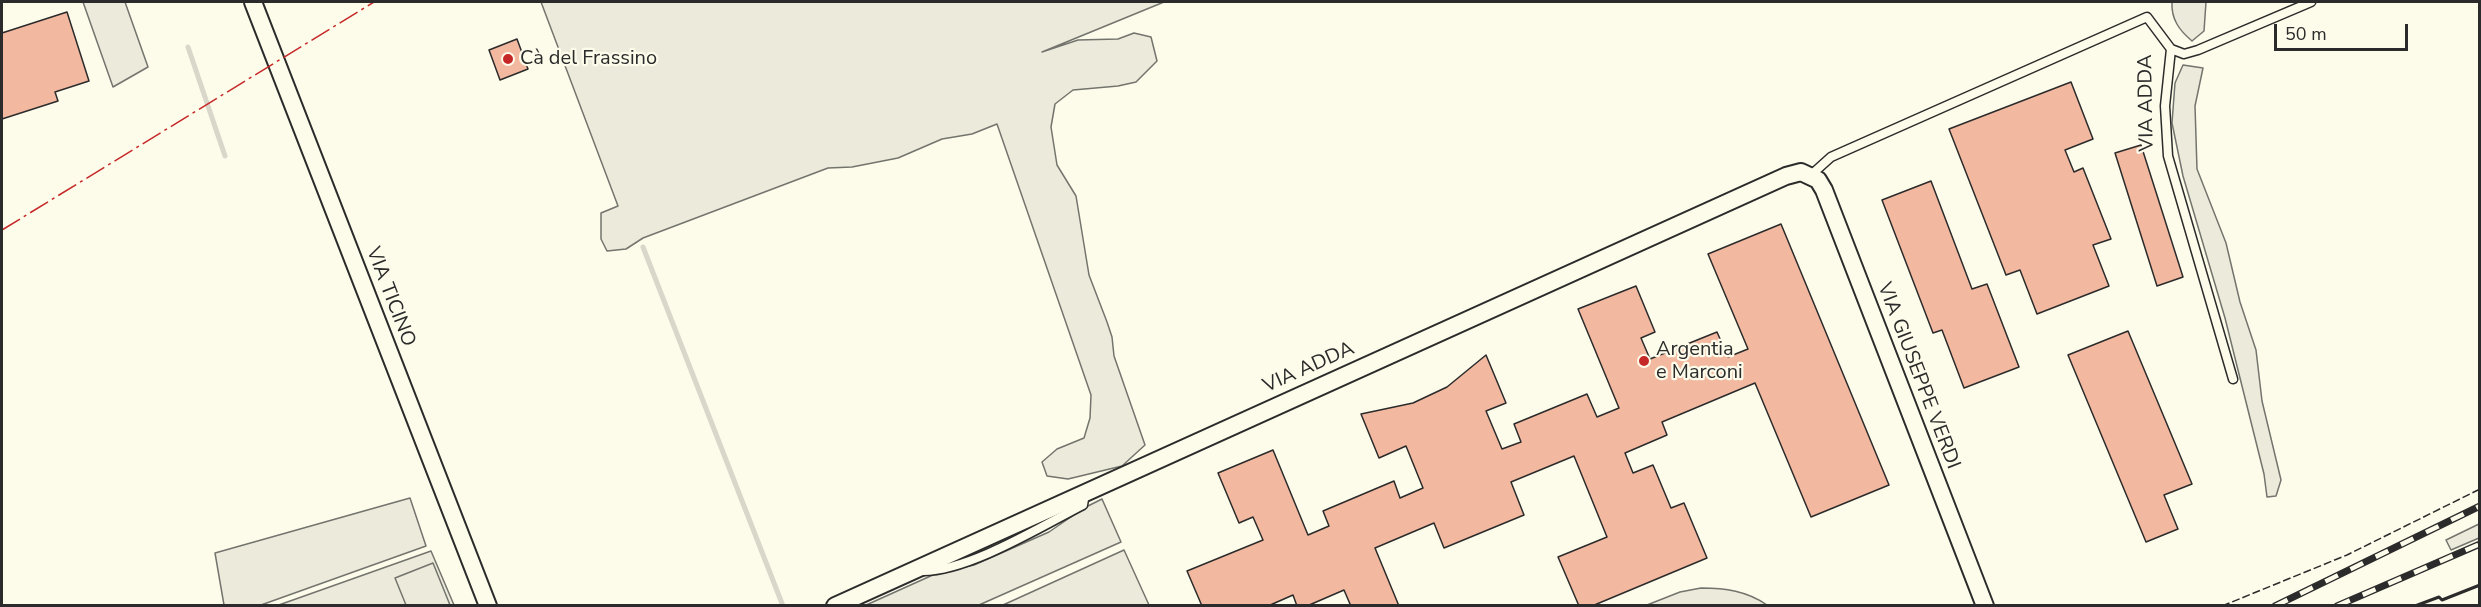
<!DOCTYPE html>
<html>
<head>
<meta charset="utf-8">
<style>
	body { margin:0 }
	#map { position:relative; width:2481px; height:607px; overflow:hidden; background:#fdfbea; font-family:"Nunito Sans",sans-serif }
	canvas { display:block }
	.frame { position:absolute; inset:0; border:3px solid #2b2b2b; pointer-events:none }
	.scale { position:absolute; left:2274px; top:24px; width:134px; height:27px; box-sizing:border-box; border:3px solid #2b2b2b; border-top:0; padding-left:8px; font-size:18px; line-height:21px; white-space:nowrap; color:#2b2b2b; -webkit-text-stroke:4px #fdfbea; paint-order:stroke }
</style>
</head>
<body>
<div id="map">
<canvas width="2481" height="607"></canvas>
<div class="frame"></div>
<div class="scale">50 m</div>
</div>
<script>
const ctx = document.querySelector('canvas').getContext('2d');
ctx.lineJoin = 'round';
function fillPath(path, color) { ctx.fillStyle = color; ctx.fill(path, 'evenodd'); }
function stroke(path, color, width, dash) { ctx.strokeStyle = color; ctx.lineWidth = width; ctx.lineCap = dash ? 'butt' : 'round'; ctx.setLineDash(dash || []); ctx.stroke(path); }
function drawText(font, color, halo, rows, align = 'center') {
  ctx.font = font + ' "Nunito Sans",sans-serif'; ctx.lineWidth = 4.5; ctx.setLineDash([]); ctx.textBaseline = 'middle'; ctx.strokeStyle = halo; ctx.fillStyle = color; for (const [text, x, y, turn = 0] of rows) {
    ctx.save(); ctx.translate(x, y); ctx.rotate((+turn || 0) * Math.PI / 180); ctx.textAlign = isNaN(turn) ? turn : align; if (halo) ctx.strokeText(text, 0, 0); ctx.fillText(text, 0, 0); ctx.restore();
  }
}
const green = new Path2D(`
	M541,2H1164L1042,52L1078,40L1118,39L1134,33L1151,37L1157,61L1136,82L1118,86L1073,90L1055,104L1051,127L1057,165L1076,196L1089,275L1107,322L1112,337L1114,356L1145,445L1122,466L1068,479L1047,476L1042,462L1057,449L1084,438L1090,418L1091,395L997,124L972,134L942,139L898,158L852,167L828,168L643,238L626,249L607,251L601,239V213L618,206Z
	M2172,2H2206L2204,31L2192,41C2179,30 2171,19 2172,2Z
	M2183,65L2203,68L2195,106L2197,169L2226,243L2240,302L2256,350L2262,401L2281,480L2276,496L2267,497L2264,474L2225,318L2183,176L2172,123L2175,83Z
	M2479,524V538L2451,550L2446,540Z
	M1124,550L1149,605H1003Z
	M431,551L454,605L276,606Z
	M1701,588C1725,588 1747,591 1767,605H1647L1680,592Z`);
fillPath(green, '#ecebdb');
stroke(green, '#74746e', 1.5);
const parking = new Path2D(`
	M83,2H125L148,67L113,87Z
	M410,498L426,546L261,605H224L215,553Z
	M1102,499L1121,542L979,605L864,606L935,574L974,565L1049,532L1084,508Z
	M433,563L450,605H406L395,578Z`);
fillPath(parking, '#eceadb');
stroke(parking, '#74746e', 1.5);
stroke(new Path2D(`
	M188,47L225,156
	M643,247L783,606`), '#d8d7c9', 5);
const building = new Path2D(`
	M67,12L89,81L55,92L58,101L2,119V33Z
	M517,39L528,69L500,80L489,50Z
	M2071,82L2093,139L2065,150L2074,172L2083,168L2111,239L2093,245L2109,286L2037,314L2020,270L2006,275L1949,129Z
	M2141,145L2183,277L2157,286L2115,153Z
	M1931,181L1972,289L1987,284L2019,367L1964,388L1942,330L1933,333L1882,200Z
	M1781,224L1889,485L1811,517L1755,383L1662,422L1667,435L1625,453L1633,473L1653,465L1671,508L1684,503L1707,558L1592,606H1579L1558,557L1607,537L1574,456L1511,482L1524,515L1444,548L1434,523L1375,548L1399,606H1347L1350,604L1344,590L1307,606H1297L1293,595L1268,606H1202L1187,571L1263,540L1253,517L1239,523L1218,473L1273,450L1308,535L1329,526L1323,511L1394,481L1400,498L1423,488L1406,446L1379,458L1361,414L1413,403L1447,387L1486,355L1506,403L1486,411L1502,449L1521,442L1514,424L1587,394L1597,417L1619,408L1578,309L1636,286L1655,332L1641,338L1650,359L1717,332L1728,357L1748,349L1708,254Z
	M2128,331L2192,484L2164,495L2178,529L2146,542L2068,355Z`);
fillPath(building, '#f2b8a0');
stroke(building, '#2b2b2b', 1.5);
const lane = new Path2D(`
	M2171,49L2184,54L2198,50L2311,2
	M1811,175L1831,157L2147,17L2171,49L2165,106L2168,156L2233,379
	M922,571C967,572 1042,526 1083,505L1085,493`);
const street = new Path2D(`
	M253,2L488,606
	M835,606L1786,176L1801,172L1818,180L1824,190L1985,606`);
stroke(lane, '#2b2b2b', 11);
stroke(street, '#2b2b2b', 20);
stroke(lane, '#fdfbea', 8);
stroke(street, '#fdfbea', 16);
const rail = new Path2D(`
	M2275,606L2480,506
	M2337,606L2480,544`);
stroke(rail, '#2b2b2b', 7);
stroke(rail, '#fdfbea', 4.5, [14]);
stroke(new Path2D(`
	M2222,606L2347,555L2480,489`), '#2b2b2b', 1.5, [8, 3]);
stroke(new Path2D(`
	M2415,606L2439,597L2442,600L2480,585`), '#2b2b2b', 3);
stroke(new Path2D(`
	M2,230L374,2`), '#c62828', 1.5, [21, 4.5, 3, 4.5]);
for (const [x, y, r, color] of [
	[508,59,6,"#c62828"],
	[1644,361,6,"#c62828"]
]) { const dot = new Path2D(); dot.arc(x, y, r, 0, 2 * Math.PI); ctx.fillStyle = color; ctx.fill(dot); stroke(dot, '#fdfbea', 2); }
drawText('20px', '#2b2b2b', '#fdfbea', [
	["Cà del Frassino",520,59],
	["Argentia",1656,350],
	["e Marconi",1656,373]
], 'left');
drawText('20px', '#2b2b2b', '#fdfbea', [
	["VIA ADDA",2147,103,-91],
	["VIA TICINO",390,297,69],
	["VIA ADDA",1309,368,-24],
	["VIA GIUSEPPE VERDI",1918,376,69]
]);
</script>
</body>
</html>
